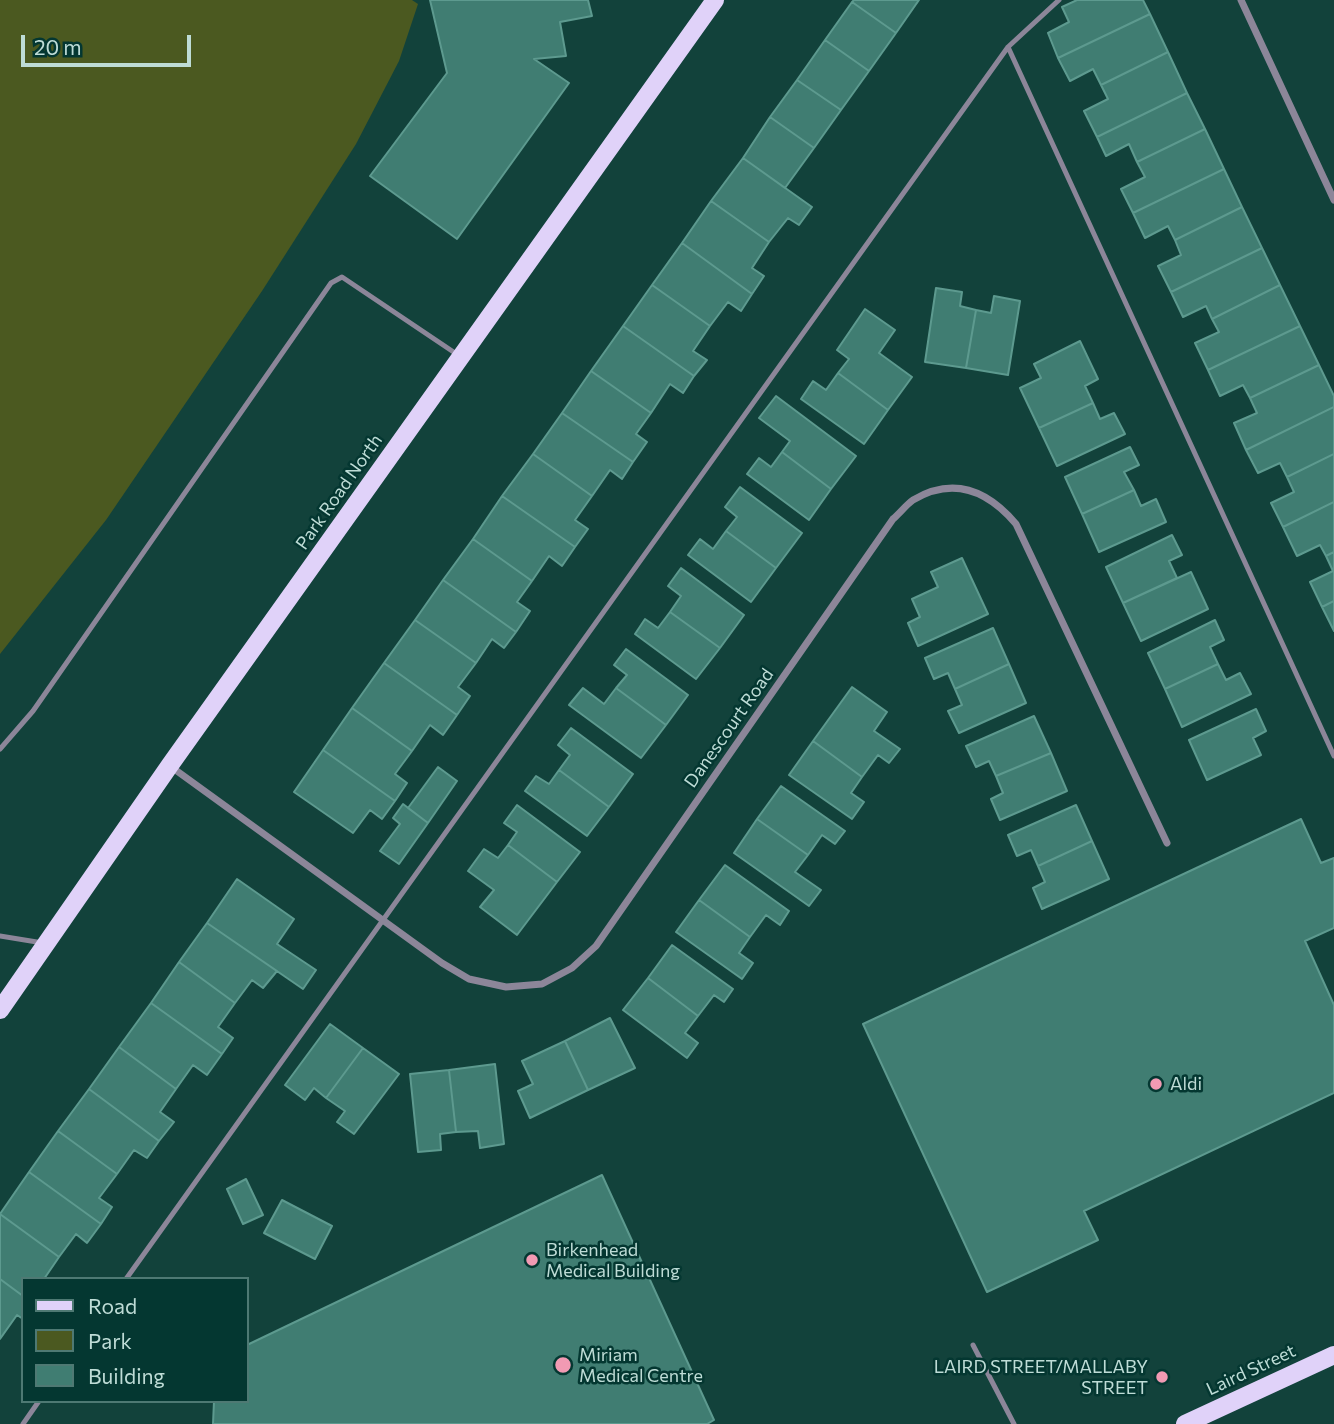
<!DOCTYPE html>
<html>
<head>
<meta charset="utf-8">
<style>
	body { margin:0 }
	#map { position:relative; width:1334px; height:1424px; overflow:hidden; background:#12423b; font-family:Commissioner,sans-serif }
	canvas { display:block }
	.legend { position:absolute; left:21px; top:1277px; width:228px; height:126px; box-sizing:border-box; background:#043731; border:2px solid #4e7973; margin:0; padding:9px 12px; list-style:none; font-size:21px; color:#bedcd6 }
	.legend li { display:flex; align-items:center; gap:14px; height:35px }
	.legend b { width:35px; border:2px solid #4e7973 }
	.scale { position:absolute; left:21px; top:35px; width:170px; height:32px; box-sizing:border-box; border:4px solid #bedcd6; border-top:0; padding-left:9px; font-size:21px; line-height:24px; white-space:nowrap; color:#bedcd6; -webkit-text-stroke:5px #043731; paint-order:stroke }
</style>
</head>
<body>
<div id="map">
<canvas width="1334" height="1424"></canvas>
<ul class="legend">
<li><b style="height:9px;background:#e0d2f9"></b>Road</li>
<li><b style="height:19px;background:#4b5920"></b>Park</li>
<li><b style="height:19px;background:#407d72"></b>Building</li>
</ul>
<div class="scale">20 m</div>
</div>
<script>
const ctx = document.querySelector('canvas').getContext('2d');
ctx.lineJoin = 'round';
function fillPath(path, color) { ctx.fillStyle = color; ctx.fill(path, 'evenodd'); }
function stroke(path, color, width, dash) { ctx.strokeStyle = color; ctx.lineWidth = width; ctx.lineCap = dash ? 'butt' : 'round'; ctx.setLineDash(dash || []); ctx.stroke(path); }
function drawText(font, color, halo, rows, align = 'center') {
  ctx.font = font + ' Commissioner,sans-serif'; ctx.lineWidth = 5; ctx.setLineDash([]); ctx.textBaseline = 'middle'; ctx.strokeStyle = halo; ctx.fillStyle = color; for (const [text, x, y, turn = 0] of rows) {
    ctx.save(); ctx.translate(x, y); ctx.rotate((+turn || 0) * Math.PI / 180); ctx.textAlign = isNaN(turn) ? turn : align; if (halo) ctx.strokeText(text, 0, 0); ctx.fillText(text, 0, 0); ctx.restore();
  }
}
fillPath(new Path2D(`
	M0,0H412L418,4L399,61L356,144L262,291L106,520L0,654Z`), '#4b5920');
const building = new Path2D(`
	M430,0H588L592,16L560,22L566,56L534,59L569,83L457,239L370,176L447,73Z
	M854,0H919L896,33L852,2Z
	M1077,0H1143L1150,14L1058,58L1048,33L1069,22L1062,7Z
	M852,2L896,33L869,71L825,40Z
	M1150,14L1168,52L1101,85L1093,69L1070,81L1058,58Z
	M825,40L869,71L841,110L797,80Z
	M1168,52L1187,93L1097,137L1084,111L1108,99L1101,85Z
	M797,80L841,110L814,148L770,117Z
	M1187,93L1205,129L1137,162L1129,144L1106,156L1097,137Z
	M770,117L814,148L785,188L743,158Z
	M1205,129L1224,169L1133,213L1121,189L1145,177L1137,162Z
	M743,158L812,207L799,225L788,218L769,242L711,201Z
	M1224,169L1242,207L1175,240L1168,226L1145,238L1133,213Z
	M711,201L769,242L752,268L764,276L752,294L682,243Z
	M1242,207L1262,248L1171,292L1158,266L1181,255L1175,240Z
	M682,243L752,294L741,311L728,302L710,326L652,285Z
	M1262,248L1280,285L1212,319L1206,306L1183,317L1171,292Z
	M652,285L710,326L693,351L707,360L694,376L623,326Z
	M1280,285L1300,326L1208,370L1195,343L1219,332L1212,319Z
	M936,288L962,292L960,306L976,310L966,368L925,362Z
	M994,296L1020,301L1008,375L966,368L976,310L991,313Z
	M865,309L895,330L879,353L912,377L888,410L838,373L849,359L837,350Z
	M623,326L694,376L683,393L670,384L651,413L591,371Z
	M1300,326L1319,365L1250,398L1243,385L1220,396L1208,370Z
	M1080,341L1098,379L1085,386L1093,403L1039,428L1020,388L1041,378L1034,364Z
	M1319,365L1334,396V407L1246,450L1234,423L1257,413L1250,398Z
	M591,371L651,413L636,434L647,442L633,462L562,413Z
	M838,373L888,410L864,444L801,399L813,381L826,390Z
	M776,396L856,456L831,489L782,452L790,441L759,418Z
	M1093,403L1100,419L1114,413L1125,434L1057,466L1039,428Z
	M1334,407V454L1287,477L1280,463L1258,473L1246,450Z
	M562,413L633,462L622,479L610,470L592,496L533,454Z
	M1130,447L1139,465L1124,472L1134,490L1082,514L1065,477Z
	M782,452L831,489L809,520L747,474L759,458L771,467Z
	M533,454L592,496L575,520L588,529L575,547L502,496Z
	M1334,454V502L1283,527L1271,503L1294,492L1287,477Z
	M740,487L802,533L776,568L726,531L737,517L725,507Z
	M1134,490L1141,506L1156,499L1166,522L1099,552L1082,514Z
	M502,496L575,547L562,566L549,556L532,581L473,539Z
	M1334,502V552L1326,556L1320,545L1297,556L1283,527Z
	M726,531L776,568L751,602L688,555L700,539L713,549Z
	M1172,535L1182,555L1169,561L1177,578L1123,603L1106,567Z
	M473,539L532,581L517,602L530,611L516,632L443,580Z
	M1334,552V601L1322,607L1310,582L1333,571L1326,556Z
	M962,558L988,614L918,646L908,623L920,617L912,599L938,587L931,572Z
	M681,568L744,615L720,648L670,612L681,596L668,586Z
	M1191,572L1208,609L1141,641L1123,603Z
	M443,580L516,632L504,648L492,639L476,663L415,620Z
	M1334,601V631L1322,607Z
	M670,612L720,648L696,679L635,634L645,619L658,628Z
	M415,620L476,663L458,687L470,696L457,715L384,663Z
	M1215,620L1224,640L1210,647L1218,664L1165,689L1148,653Z
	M993,628L1009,664L955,689L948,673L934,679L925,658Z
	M626,649L688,695L666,725L616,688L627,675L614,665Z
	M384,663L457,715L443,735L430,725L412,751L352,708Z
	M1009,664L1026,703L959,733L948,711L962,705L955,689Z
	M1218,664L1226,680L1240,673L1251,694L1182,727L1165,689Z
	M852,687L887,712L874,731L900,749L889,763L878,755L862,777L813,741Z
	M583,688L604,704L616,688L666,725L641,758L569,705Z
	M352,708L412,751L395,774L407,783L395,801L323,750Z
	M1256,709L1266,731L1253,738L1261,755L1207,780L1189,740Z
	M1034,716L1051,753L996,776L989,761L976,767L966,746Z
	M571,728L633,774L609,807L559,770L570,755L558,745Z
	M813,741L862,777L851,793L864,802L852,819L789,775Z
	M323,750L395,801L382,819L370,810L353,833L294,792Z
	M1051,753L1067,791L1000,820L991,799L1003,793L996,776Z
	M438,767L457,781L428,823L408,808Z
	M559,770L609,807L587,836L525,791L536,776L549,784Z
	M781,786L845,831L835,844L822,835L808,855L757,819Z
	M403,804L428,823L399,864L380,851L400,824L393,818Z
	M517,805L580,852L557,882L508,845L517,832L504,823Z
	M1076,805L1092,841L1038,866L1031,850L1017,856L1008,835Z
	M757,819L808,855L795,872L821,890L809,906L734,853Z
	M1301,819L1321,863L1334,858V928L1305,941L1334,1005V1093L1084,1211L1098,1240L987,1292L863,1024Z
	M1092,841L1109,879L1042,909L1033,888L1045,882L1038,866Z
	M508,845L557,882L517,935L480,907L494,890L468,871L484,849L498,858Z
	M725,865L789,911L780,925L766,915L750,937L699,900Z
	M237,879L294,919L277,944L316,970L303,989L207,923Z
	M699,900L750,937L739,953L753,963L742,979L676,932Z
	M207,923L277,971L263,988L252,980L235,1003L179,962Z
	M672,945L733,989L724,1002L714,995L698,1016L648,978Z
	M179,962L235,1003L218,1027L233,1038L222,1054L151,1003Z
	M648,978L698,1016L685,1033L698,1043L687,1058L623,1010Z
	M151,1003L222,1054L207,1075L193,1065L176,1089L119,1047Z
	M610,1018L635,1068L588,1090L565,1041Z
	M330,1024L363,1048L326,1098L314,1088L305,1100L285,1085Z
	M565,1041L588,1090L530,1118L518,1091L533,1084L522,1061Z
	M119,1047L176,1089L160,1112L174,1122L159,1141L89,1089Z
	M363,1048L399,1074L354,1134L337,1122L345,1111L326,1098Z
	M495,1064L504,1144L480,1148L478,1131L456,1132L449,1070Z
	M449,1070L456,1132L440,1134L441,1150L418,1152L410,1074Z
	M89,1089L159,1141L147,1158L134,1150L117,1174L58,1131Z
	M58,1131L117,1174L99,1198L112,1207L101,1224L29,1172Z
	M29,1172L101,1224L87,1243L76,1234L59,1257L0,1214Z
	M602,1175L714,1420L707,1424H213L214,1401H247V1345Z
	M246,1179L263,1215L243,1224L227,1189Z
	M282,1200L332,1226L315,1259L264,1233Z
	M0,1214L59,1257L44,1279H23V1296L0,1279Z
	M0,1279L23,1296V1319L17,1315L0,1339Z`);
fillPath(building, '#407d72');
stroke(building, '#5d9a8f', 2);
stroke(new Path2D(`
	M1008,47L1334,756
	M0,749L33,711L331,283L342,277L458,355
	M0,936L43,943
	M126,1279L1008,47L1059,0
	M973,1345L1014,1424
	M23,1424L39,1401`), '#8c8699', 5);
stroke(new Path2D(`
	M1241,0L1334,200
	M170,766L442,963L469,979L506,987L542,984L572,968L596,946L893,519C900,513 906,505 913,500C954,476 988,491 1016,524L1167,843`), '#8c8699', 7);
stroke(new Path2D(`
	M0,1010L170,765L715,0
	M1185,1424L1334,1355`), '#e0d2f9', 18);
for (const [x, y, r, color] of [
	[1156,1084,7,"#f19ab3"],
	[532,1260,7,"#f19ab3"],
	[563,1365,9,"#f19ab3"],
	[1162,1377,7,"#f19ab3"]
]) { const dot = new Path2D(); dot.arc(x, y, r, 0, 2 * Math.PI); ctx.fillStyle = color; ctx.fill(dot); stroke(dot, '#043731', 2.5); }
drawText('18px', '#bedcd6', '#043731', [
	["Park Road North",339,492,-55],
	["Danescourt Road",729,728,-55],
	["Laird Street",1251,1370,-25]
]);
drawText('18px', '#bedcd6', '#043731', [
	["Aldi",1170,1084],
	["Birkenhead",546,1250],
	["Medical Building",546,1271],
	["Miriam",579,1355],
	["Medical Centre",579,1376],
	["LAIRD STREET/MALLABY",1148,1367,"right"],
	["STREET",1148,1388,"right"]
], 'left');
</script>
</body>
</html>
